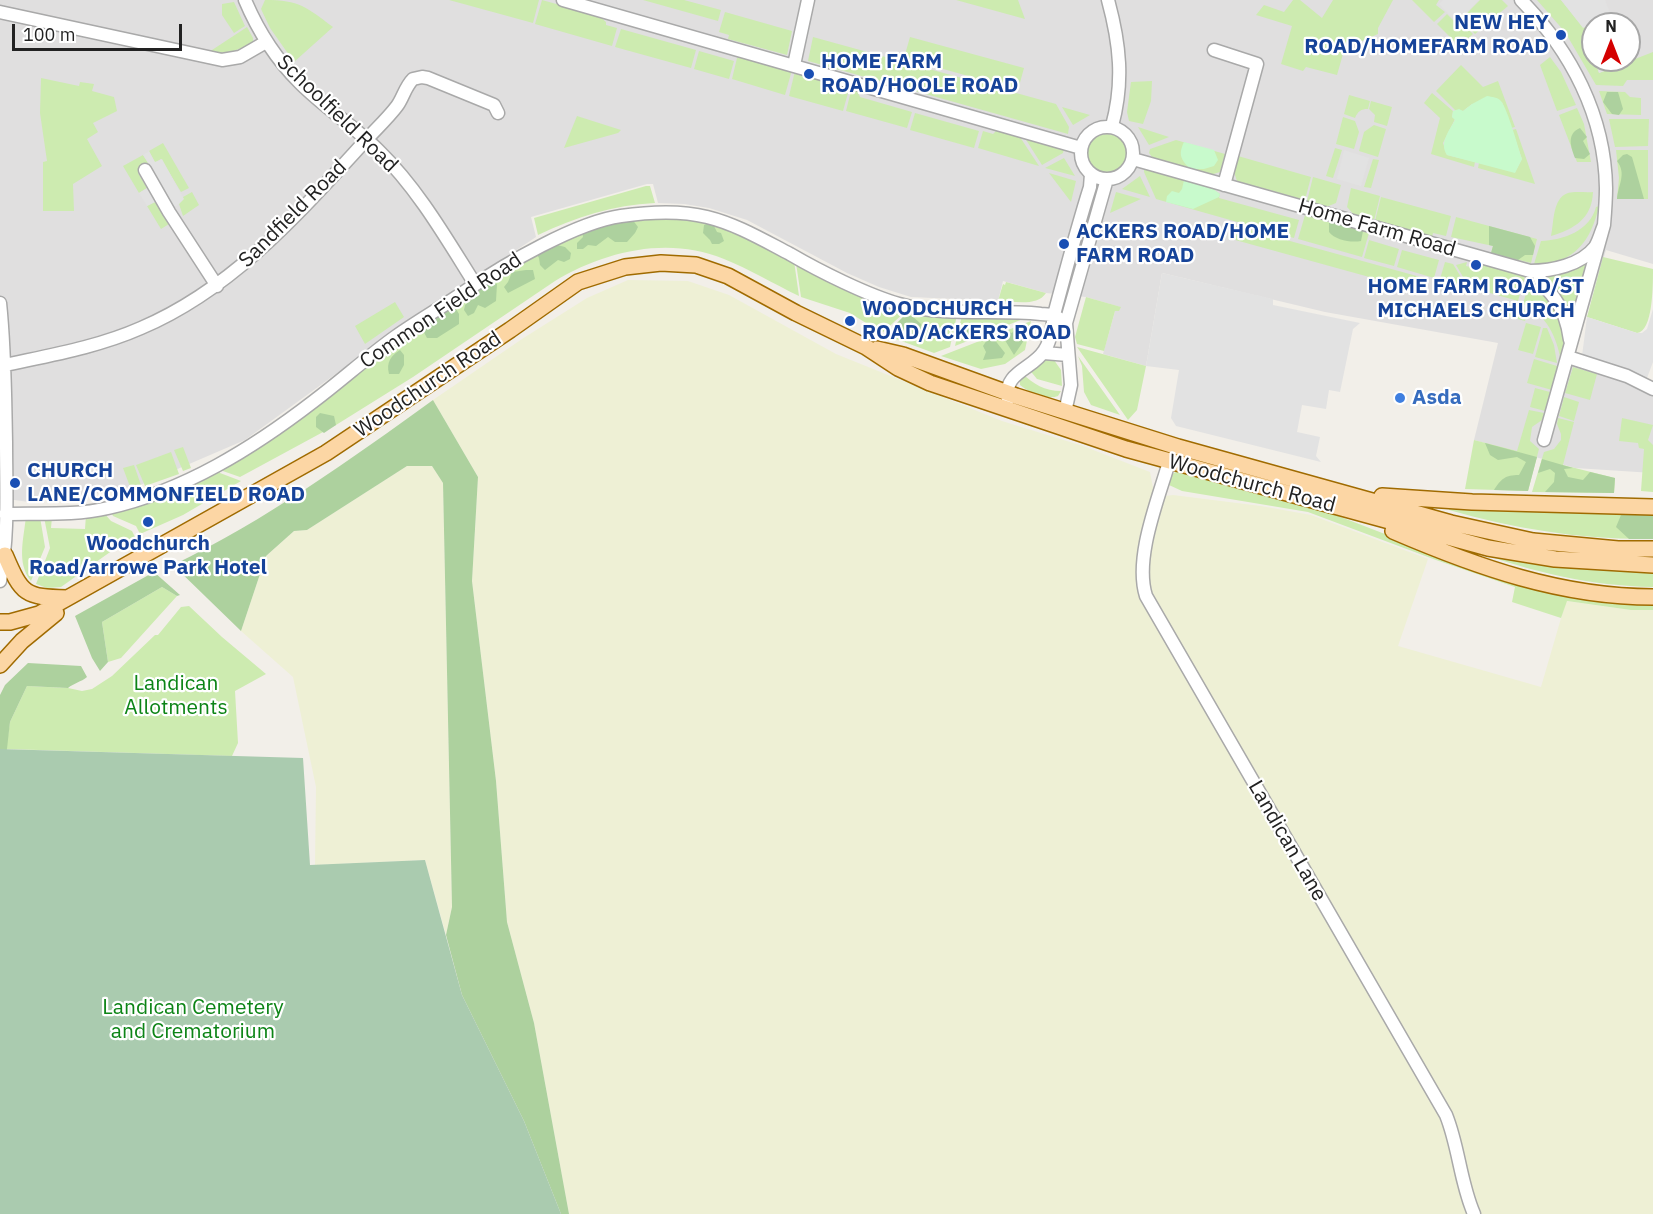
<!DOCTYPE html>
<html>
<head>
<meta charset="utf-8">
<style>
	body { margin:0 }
	#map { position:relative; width:1653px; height:1214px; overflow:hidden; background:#f2efe9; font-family:"IBM Plex Sans",sans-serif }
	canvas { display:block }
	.north { position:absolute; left:1581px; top:12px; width:60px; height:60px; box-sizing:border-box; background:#fff; border:2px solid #a7a7a7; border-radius:50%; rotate:0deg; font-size:16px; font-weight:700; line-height:24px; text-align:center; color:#222 }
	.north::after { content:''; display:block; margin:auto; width:21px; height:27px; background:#d40000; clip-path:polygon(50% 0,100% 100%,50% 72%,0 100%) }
	.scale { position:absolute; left:12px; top:24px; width:170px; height:27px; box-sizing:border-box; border:3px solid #222; border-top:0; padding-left:8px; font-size:18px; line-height:21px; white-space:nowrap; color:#222; -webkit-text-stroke:4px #fff; paint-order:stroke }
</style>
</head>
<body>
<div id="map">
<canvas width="1653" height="1214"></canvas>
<div class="north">N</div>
<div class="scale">100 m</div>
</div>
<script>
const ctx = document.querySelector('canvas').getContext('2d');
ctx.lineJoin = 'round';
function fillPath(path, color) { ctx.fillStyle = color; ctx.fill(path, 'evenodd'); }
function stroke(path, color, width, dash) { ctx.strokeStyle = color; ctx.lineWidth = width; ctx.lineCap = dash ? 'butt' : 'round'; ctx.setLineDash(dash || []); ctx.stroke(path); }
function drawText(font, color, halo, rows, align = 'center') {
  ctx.font = font + ' "IBM Plex Sans",sans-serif'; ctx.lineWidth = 4.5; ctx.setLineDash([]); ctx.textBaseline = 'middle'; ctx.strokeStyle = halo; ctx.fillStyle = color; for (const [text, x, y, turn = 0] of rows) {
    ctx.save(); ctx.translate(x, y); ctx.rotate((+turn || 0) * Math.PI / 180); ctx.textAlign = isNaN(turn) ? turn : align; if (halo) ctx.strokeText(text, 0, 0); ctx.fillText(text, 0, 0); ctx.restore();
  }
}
fillPath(new Path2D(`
	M0,0H1653V264L1606,250L1573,361L1653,382V473L1575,468L1474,440L1498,343L1325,312L1162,273L1146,366L1103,354L1115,311L1120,307L1086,297L1046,293L1003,281L998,301L911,297L879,287L847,273L747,220L709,208L684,204L658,203L653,184H647L531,217L536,237L388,336L245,440L131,489L29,502L0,498ZM1593,24H1629V60H1593Z`), '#e0dfdf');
fillPath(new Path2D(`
	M628,280L688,281L729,295L836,354L1002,421L1083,446L1150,472L1153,488L1156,489L1138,580L1445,1125L1470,1214H569L534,1023L507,922L496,781L472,581L478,477L433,400L522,339L587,298Z
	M407,466H432L443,483L452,907L446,935L425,860L315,865L316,787L293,677L241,631L266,556L294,531L307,530Z
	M1173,495L1261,506L1311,515L1428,559L1398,646L1541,687L1566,601L1631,610H1653V1214H1479L1471,1199L1461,1148L1151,594L1147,580V559L1162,502L1166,496Z`), '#eef0d5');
fillPath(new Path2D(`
	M265,0C300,0 306,7 333,27L294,62L270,28L261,9Z
	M449,0H539L533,23Z
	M542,0L599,16L606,22V25L617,28L612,46L535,24Z
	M643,0H684L721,10L718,21Z
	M956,0H1018L1025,19Z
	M1293,0H1300L1322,18L1333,0H1393L1378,28V34L1362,41L1347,40L1337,75L1306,67L1303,71L1281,64L1292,26L1256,15L1264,5L1284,12Z
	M1412,0H1439L1436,5L1445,12L1434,22Z
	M1480,0H1502L1508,6L1475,34L1461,19Z
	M1537,0H1561L1583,27L1592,24L1593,28L1585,31L1587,40L1593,38V60L1604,61L1596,64L1599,73L1653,52V80H1627L1623,86L1596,85L1565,32Z
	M234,2L245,26L234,33L222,15V4Z
	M725,12L792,31L787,55L728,39L729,35L719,32Z
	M1447,14L1456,23L1459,20L1473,34L1459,46L1437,24Z
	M247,27L253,38V43L229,53L209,52Z
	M621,29L696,50L691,68L615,47Z
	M813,37L1056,104L1069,127L1068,134L808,61Z
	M910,37L1024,68L1018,90L904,58Z
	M699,51L734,61L729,79L694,69Z
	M743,56L792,70L785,95L732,79L737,58Z
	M1550,57L1561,72L1576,105L1557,111L1540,65Z
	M1461,65L1483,87L1498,81L1515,127L1511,128L1502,102L1472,104L1463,111L1455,110L1436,91Z
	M795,71L850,86L843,111L789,96Z
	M41,78L79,86L80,82L94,84L92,91L114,97L117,111L93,123L98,132L87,139L102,166L73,184L74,211H43V162L47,161L40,113Z
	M1152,81L1151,101L1143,124L1129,121L1127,112L1131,82Z
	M852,87L856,88L860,97L912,112L907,128L846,111Z
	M1599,91L1625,92L1630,97L1641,98V115L1607,114Z
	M1432,93L1453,111L1452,117L1455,119L1443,143L1447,155L1475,162L1474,167L1431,154L1440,118L1424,103Z
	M1349,95L1370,101L1368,109C1361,109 1358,111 1355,118L1344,114Z
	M1371,101L1392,107L1387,126L1374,122L1375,115L1369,109Z
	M1062,107L1090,115L1073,125Z
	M1577,108L1584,124L1591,162H1577L1559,115Z
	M915,113L979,131L974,148L910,130Z
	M577,116L621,130L618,133L564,148Z
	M1343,117L1355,121L1359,132L1354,149L1336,144Z
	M1609,119H1649L1648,146L1615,147Z
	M1374,125L1386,129L1378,157L1359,151L1364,132Z
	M1138,127L1169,137L1149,145Z
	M999,128L1018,134L1039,166L978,148L983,131L993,134Z
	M1516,129L1535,184L1478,168L1479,163L1515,172L1522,159L1512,130Z
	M1087 154a20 20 0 1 1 40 0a20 20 0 1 1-40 0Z
	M1023,135L1064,149L1063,153L1042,165Z
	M1176,140L1225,154L1220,172L1210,175L1152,157L1149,153L1150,149Z
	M163,143L189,188L181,192L161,159L155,163L149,151Z
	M1335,148L1342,150L1333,178L1326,176Z
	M1616,150H1648V199H1617L1619,178Z
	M143,155L150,166L147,188L139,193L123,166Z
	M1238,156L1311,177L1305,200L1237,181L1234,172Z
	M1064,158L1075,176L1045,168Z
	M1373,159L1379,160L1371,188L1364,187Z
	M1144,169L1213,189L1220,194L1219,198L1299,220L1294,238L1156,199L1144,172Z
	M1049,173L1076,181L1071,202Z
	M1140,176L1150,197L1122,189Z
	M1313,177L1341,185L1336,203L1326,207L1307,201Z
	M1099,182L1100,184L1065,306L1062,307L1095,183Z
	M646,186H650L655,203C613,205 576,217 538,235L534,218Z
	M1351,188L1380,196L1374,221L1355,216L1347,207Z
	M192,192L199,205L183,216L179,204L183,197Z
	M1116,192L1141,199L1110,213Z
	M1593,192C1592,219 1574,229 1551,236C1554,224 1552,198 1568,193C1576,191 1586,193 1593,192Z
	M1381,197L1451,216L1446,236L1433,233L1432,237L1375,221Z
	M155,202L171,209L177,219L161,229L147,206Z
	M1599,206C1591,241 1574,265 1534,264L1541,241C1563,240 1590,231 1596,207Z
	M1305,215L1369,233L1362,257L1298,239Z
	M674,217L692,218L725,226L794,261L799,296C774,284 749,269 724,259C668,236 605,251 555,281L413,377L336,425L240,477L220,470L394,343L487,280L582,232L626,220Z
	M1456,217L1537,239L1531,263L1491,253L1493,246L1451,237Z
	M1232,225L1424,278L1420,291L1228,238Z
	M1369,240L1399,249L1394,266L1364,258Z
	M1402,250L1439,260L1434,278L1397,267Z
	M1590,255L1571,322L1544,278L1569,270Z
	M1603,257L1653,269C1653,285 1653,332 1637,333L1587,317Z
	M1445,262L1453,264L1467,287L1440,279Z
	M1467,262L1466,266L1479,269L1481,264L1525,276L1518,301L1469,287L1456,265Z
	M796,263L865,299L906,311L882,333L850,313L801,297Z
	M1530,279L1557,308L1565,336L1561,361C1556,335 1547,316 1523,304Z
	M1006,282L1046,293C1037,307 1014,301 998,301L1003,284L1005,285Z
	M1086,297L1121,307L1119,311H1115L1104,351L1077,344L1075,337Z
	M395,302L404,317L365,344L355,326Z
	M1504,302L1528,311L1525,321L1500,314Z
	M908,312L957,315L950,347L934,353L885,335Z
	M962,315L1028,317L955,346Z
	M1031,321L1025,350L1005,364L981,369L941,356Z
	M1526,323L1541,327L1533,354L1518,350Z
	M1543,328H1547L1554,345L1557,363L1535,357Z
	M1077,347L1146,366L1137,410L1128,420Z
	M1078,356L1120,415L1091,405L1084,392L1082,366Z
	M1045,358L1054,360L1061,370L1062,386L1037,379L1028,368Z
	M1534,359L1557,366L1558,369L1552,390L1527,383Z
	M1573,367L1597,374L1590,400L1565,393Z
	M1022,373C1033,384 1045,391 1061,391L1058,396C1047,400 1029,393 1020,385V378Z
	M1535,388L1550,392L1545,411L1530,407Z
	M1564,397L1579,402L1574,421L1559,416Z
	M1529,410L1544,413L1542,420L1532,427L1530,441L1539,449L1528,491L1465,489L1474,440L1517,451Z
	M1558,418L1574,422L1563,465L1615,478L1614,493L1532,492L1544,452L1554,449L1561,440V434L1557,424Z
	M1622,418L1653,425L1648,440L1653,445V492L1641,491L1644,449L1639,448L1638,443L1619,441Z
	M183,447L191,468L183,471L174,450Z
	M171,452L179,474L145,486L136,465Z
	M134,465L142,488L132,492L123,468Z
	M218,470L220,473L241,481L183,515L140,534L136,526L113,516L111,512Z
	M1177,471L1320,509L1442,556L1653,602V610H1631L1567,601L1561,618L1512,602L1515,587L1436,560L1308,512L1182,491L1169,485L1168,477Z
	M1449,505L1653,511V539C1584,540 1515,529 1449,510Z
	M104,513L111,521L132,531L135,537L120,545L61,587L47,588L36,584L50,548L44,517H52L51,528L85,529L86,515Z
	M26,516L40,517L45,547L31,581C16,563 24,538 26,516Z
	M1474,551L1653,567V587C1591,586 1532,572 1474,551Z
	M162,587L177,596L121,658L108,662L102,622Z
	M189,606L222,637L266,674L235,691L238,743L232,756L6,749L10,722L27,686L68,688L82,691L92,689L112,676L155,635H158L181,607Z`), '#cdebb0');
fillPath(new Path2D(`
	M1607,92H1618L1623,109L1619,115L1612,114L1603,102Z
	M1580,128L1587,137L1583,141L1590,154L1584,159L1575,158C1571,147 1566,134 1580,128Z
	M1627,154L1632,157L1644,199H1617C1618,185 1627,174 1617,161L1623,155Z
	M632,219L638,227L635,233L627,242H615L608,237L596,246L588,245L583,249H577V243L583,237L582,232Z
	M1329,221L1363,231L1361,241C1351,243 1335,240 1329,232Z
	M712,222L717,232L721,233L724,241L719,244H712L710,240L703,233L704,225Z
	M1489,226L1530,237L1535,246L1533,255H1525L1518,260L1491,253L1493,246L1489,245Z
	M553,244L565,247L571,253L570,259L564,262L558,260L545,270L540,265L539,258L536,253Z
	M526,270H533L535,279L508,293L504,287L508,282L512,272Z
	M487,280L497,284L496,301L485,308L478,305L474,313L468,316L464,310L465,305L470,301L464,294Z
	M447,307L456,309L459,314V324L437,338H427L420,325Z
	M905,315L912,316L921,324L920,334C908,339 902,335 893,327Z
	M961 333a7 7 0 1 1 14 0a7 7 0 1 1-14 0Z
	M1016,327H1022L1027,336L1014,355L1003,337L1007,332L1012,333Z
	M994,339L1005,353L1002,358L983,360L986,352L983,346L987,340Z
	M400,350L404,355V365L399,374H389C386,362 391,356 400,350Z
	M433,400L478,477L472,581L496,781L507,922L534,1023L569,1214H561L524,1121L462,995L446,935L452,907L443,483L432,466H407L307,530L294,531L266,556L241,631L173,565C266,520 350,460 433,400Z
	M320,413L334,416L336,425L324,433L316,427V417Z
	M1485,443L1537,457L1528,491L1494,490C1501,479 1505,475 1519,475L1526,462L1517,457L1498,460L1490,455Z
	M1542,459L1573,468L1564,469L1568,477L1583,480L1590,472L1615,478L1614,493L1545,492L1554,482L1555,473L1550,469L1538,473Z
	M1628,511H1653V539H1629L1616,527L1621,515Z
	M154,572L180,595L177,596L162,587L102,622L108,662L100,671L92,658L75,616Z
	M28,663L81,666L87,677C81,682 74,683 68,688L27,686L10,722L0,811V695L5,685Z`), '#add19e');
fillPath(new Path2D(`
	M0,749L303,758L310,865L425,860L462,995L524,1121L561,1214H0Z`), '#aacbaf');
fillPath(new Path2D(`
	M1487,96C1492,97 1498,97 1501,101C1508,110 1518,147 1522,159L1515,173L1447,155C1439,143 1449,131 1455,120L1452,117L1453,111L1459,109L1463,111L1472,104Z
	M1184,142L1214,150L1218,160L1214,166L1204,169H1190C1181,159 1178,155 1184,142Z
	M1184,180L1213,189L1220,194L1219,197L1193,209L1166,202L1167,196L1172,191L1179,193L1182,189Z
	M1559 284a8 8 0 1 1 16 0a8 8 0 1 1-16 0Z`), '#c8facc');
fillPath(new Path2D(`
	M1443,0H1479L1457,23L1439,4Z
	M1561,0H1605L1614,24H1593V38L1587,40L1585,30L1592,28V24L1583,28Z
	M1604,60H1627L1628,62L1599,73L1596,64Z
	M1344,150L1369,158L1361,186L1337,179Z
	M149,151L155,162L162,159L184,199L179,204L163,214L155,202L147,206L139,193L147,188L138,173L150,166L143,155Z
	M1162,273L1273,299V305L1360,323L1353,329L1340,392L1329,390L1326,409L1302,405L1297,432L1320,437L1316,456L1321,462L1176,426L1171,418L1179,370L1146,366Z
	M1653,309V362L1647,378L1582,356L1587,317L1637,333H1642L1647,329Z`), '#e2e2e2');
const minor = new Path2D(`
	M245,0C258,31 276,59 300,83C325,108 355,127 379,151C418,189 446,238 475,284
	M563,0L1081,148
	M1108,0C1120,44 1124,82 1112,126
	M1521,0C1571,51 1605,116 1606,188C1606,200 1605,213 1604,225L1544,440
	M0,12L222,60L240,57L266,42
	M1214,50L1257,64L1224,185
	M794,65L808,0
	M1081 153a26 26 0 1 1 52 0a26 26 0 1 1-52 0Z
	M1133,159L1530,271C1552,271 1581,265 1595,247C1599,241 1601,232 1604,225
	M145,170L169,212L217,286
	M1538,271C1540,286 1547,287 1555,299C1564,311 1568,325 1570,340
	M0,303C5,350 5,395 6,442C6,489 9,535 0,581
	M1044,353L1068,355
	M1568,357L1627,376L1653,389
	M5,365C51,355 98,347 141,328C233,289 300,212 366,140C376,129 388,118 397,106C403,98 405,87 413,79L422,77L428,78L494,105L498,113
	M1008,399C1003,372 1033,369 1044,351C1052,340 1052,324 1055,311C1066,270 1077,228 1090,187L1091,174
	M1065,412L1071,385L1066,323L1107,179
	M1169,462C1158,500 1134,558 1146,596L1446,1115C1459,1147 1460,1182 1474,1214
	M5,514C39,513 75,516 108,508C184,491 253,448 314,401C342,380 367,357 395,337C419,320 444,306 467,290C505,264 577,222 621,216C649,212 679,210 707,217C736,224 763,240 790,254C819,271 867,295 899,304C945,317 994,309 1041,314L1054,315L1066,323`);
const major = new Path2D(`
	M877,349L903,355L1016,396L1178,447L1451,523L1533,541L1618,549H1653
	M1382,496L1472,502L1653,507
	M1393,531C1477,567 1561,597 1653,597
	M5,555C22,595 25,597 67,598
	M0,622H10L39,614L326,453L510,330L578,282L625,267L661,263L696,265L728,276L796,313L866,347L898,368L930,383L1126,449L1488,548L1555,559L1653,565
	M0,665L22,641L56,613`);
stroke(minor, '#a9a9a9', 15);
stroke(major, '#a06b00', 18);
stroke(minor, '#fff', 12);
stroke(major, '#fcd6a4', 15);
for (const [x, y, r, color] of [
	[1561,35,6,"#1a4fb4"],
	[809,74,6,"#1a4fb4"],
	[1064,244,6,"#1a4fb4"],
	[1476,265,6,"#1a4fb4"],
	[850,321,6,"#1a4fb4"],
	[1400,398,6,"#3f7fe0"],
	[15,483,6,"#1a4fb4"],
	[148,522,6,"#1a4fb4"]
]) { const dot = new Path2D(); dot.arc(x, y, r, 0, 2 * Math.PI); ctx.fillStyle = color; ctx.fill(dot); stroke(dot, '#fff', 2); }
drawText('bold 21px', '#164399', '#fff', [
	["NEW HEY",1549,23,"right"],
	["ROAD/HOMEFARM ROAD",1549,47,"right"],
	["HOME FARM",821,62],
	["ROAD/HOOLE ROAD",821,86],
	["ACKERS ROAD/HOME",1076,232],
	["FARM ROAD",1076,256],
	["HOME FARM ROAD/ST",1476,287,"center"],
	["MICHAELS CHURCH",1476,311,"center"],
	["WOODCHURCH",862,309],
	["ROAD/ACKERS ROAD",862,333],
	["CHURCH",27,471],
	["LANE/COMMONFIELD ROAD",27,495],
	["Woodchurch",148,544,"center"],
	["Road/arrowe Park Hotel",148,568,"center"]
], 'left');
drawText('21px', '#222', '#fff', [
	["Schoolfield Road",337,114,44],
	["Sandfield Road",293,214,-45],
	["Home Farm Road",1377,228,16],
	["Common Field Road",441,311,-34],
	["Woodchurch Road",428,385,-34],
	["Woodchurch Road",1252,484,15],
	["Landican Lane",1287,841,60]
]);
drawText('bold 21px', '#366cbe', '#fff', [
	["Asda",1412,398]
], 'left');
drawText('21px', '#0c8416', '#fff', [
	["Landican",176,684],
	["Allotments",176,708],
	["Landican Cemetery",193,1008],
	["and Crematorium",193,1032]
]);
</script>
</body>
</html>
